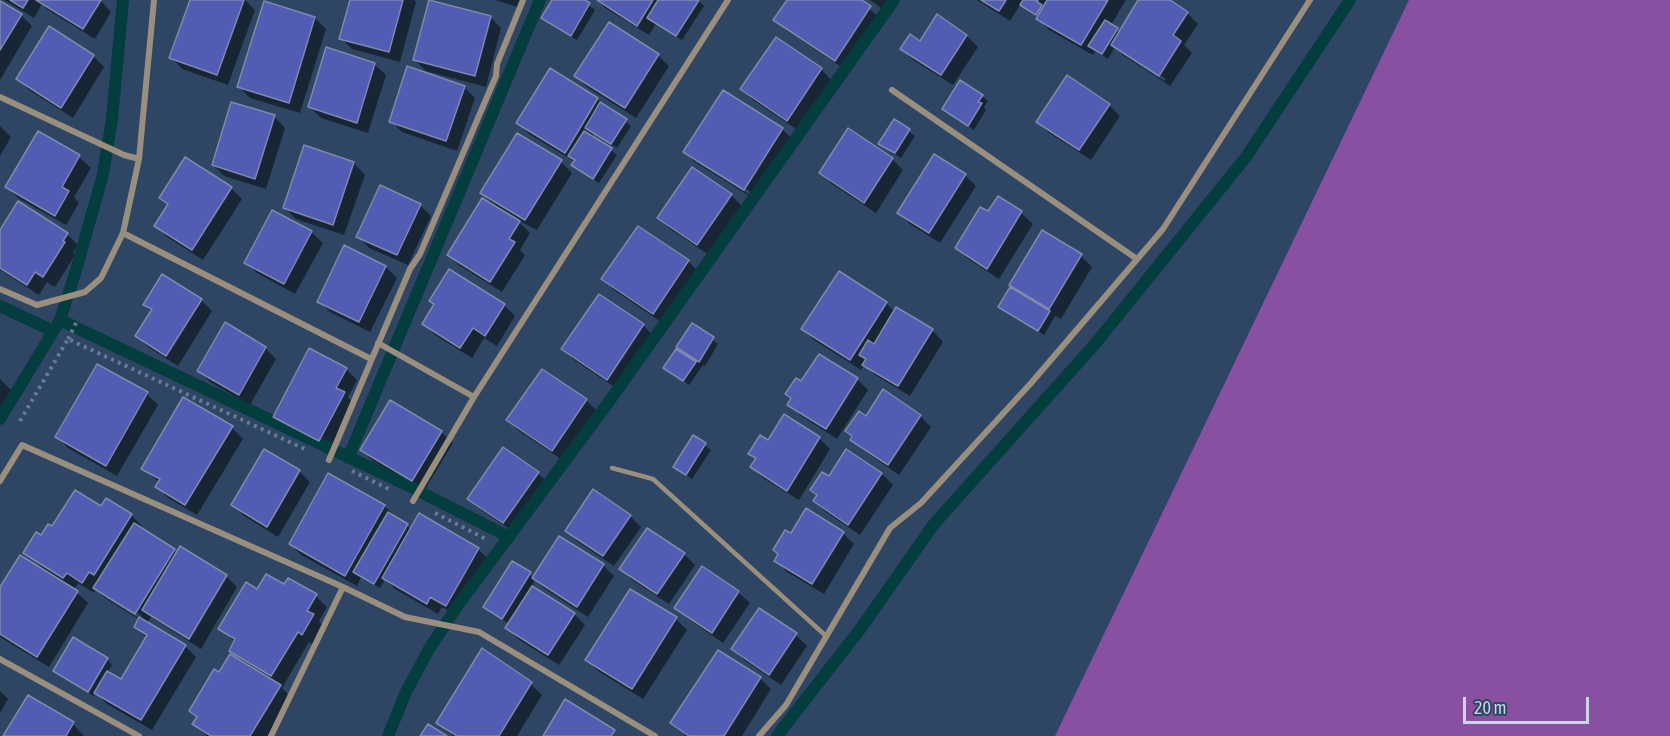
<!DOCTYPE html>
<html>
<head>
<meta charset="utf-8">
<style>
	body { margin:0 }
	#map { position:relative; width:1670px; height:736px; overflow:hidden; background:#2e4664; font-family:"Asap Condensed",sans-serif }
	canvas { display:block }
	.scale { position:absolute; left:1463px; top:697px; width:126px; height:27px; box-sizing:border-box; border:3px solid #c8d6e8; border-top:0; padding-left:8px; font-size:18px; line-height:21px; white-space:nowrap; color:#c8d6e8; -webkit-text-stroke:4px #2e4664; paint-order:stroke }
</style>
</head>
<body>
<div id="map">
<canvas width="1670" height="736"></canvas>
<div class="scale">20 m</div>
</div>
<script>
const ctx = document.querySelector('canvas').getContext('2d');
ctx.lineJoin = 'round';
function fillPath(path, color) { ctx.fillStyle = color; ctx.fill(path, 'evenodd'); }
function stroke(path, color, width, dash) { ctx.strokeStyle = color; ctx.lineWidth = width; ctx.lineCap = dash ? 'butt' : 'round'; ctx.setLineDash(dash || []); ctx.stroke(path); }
fillPath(new Path2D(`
	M1409,0H1670V736H1055Z`), '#8950a2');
fillPath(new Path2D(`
	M4,0H100L111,12L95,39L48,10L42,4L34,18Z
	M192,0H245L255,10L228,85L182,69L171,57Z
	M352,0H414L416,2L400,62L352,49L341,38Z
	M495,0H521L518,7Z
	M554,0H582L595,10L577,40L549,24L543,18Z
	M597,0H698L704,6L682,40L656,24L649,35L605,8Z
	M789,0H859L881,19L847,71L786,30L775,19Z
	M870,0H891L884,10Z
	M977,0H1126L1111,25L1121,33L1141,0H1167L1187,13L1198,24L1184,45L1192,53L1170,86L1124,56L1115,47L1108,59L1096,51L1093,55L1049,30L1039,18L1020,5L1010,21ZM1124,51L1166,79L1164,81L1124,55Z
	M0,3L21,15L32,26L0,80Z
	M490,17L501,28L486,87L426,71L415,60Z
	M315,18L326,29L300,113L250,98L239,87Z
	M50,28L93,56L104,67L73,118L29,90L18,79Z
	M967,36L978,47L953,85L913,60L902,49L921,43Z
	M776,39L821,69L832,81L799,131L753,100L742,89Z
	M658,55L669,66L636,118L587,87L576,76Z
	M374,64L386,75L368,133L321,118L310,107Z
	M464,87L475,98L457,151L402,132L391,121Z
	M982,96L988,101L984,107L986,110L974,130L944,109Z
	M597,99L631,126L617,148L594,134L592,137L617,155L599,183L579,170L573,165L575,162L529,134L518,123Z
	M1109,105L1120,116L1091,160L1049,133L1038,122Z
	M274,116L285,128L266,189L224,176L213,165Z
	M894,121L915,136L901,158L880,144Z
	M0,126L11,137L0,156Z
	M782,129L793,140L756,200L696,163L685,152ZM696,158L751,192L750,195L696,162Z
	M38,133L79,157L91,168L74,197L79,203L66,225L18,198L7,187Z
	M304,147L354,163L365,175L344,235L296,219L285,208Z
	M186,159L231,188L242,199L203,260L167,237L156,226L169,205L161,197Z
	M892,159L903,170L876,213L832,184L821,173Z
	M561,162L572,173L537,230L516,219L530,233L520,250L525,255L502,292L460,266L449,255L495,206L482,193Z
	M692,169L731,195L742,206L709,255L670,229L659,218Z
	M965,175L976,186L940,243L910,224L899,213Z
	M998,198L1021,213L1033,224L999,279L968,259L956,248L988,213Z
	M420,205L431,216L408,265L369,248L358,236Z
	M638,228L688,261L699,272L664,324L614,290L603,279Z
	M311,232L323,243L295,294L257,273L246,262Z
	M1043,232L1081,256L1092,267L1061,319L1055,316L1044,335L1005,312L1000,306L1019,292L1011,285Z
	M0,233L67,234L78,245L73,253L75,255L55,287L47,282L39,295L0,270Z
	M345,247L386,267L397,278L370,332L330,312L319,301Z
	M599,296L643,325L654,337L619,390L574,360L563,349Z
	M201,300L212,311L178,366L148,347L137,336L152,312L145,304Z
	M886,303L895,312L932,330L943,342L910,396L875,375L865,365L861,370L814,340L803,329Z
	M435,304L504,305L515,316L497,346L484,338L472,358L435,335L424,324Z
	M692,325L718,344L705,366L703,365L689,385L665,367Z
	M265,348L276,359L250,405L210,382L198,370Z
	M346,369L357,380L348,397L355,405L330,451L286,428L275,416Z
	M0,379L12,391L0,410Z
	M857,379L868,390L837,439L800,415L789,404L792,399L787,394L802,383Z
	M147,394L158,405L117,476L68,448L57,437Z
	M586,400L597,411L564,461L519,431L508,420Z
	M390,402L441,432L453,443L424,491L373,461L362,450Z
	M784,416L819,438L830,449L799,500L763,478L752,467L757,460L750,453L768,442Z
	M920,416L931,427L899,475L863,450L852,439L866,418Z
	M232,428L243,439L197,515L168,498L157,487L160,483L143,468Z
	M693,437L711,450L692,479L675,467Z
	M265,451L299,471L310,482L278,537L244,516L233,505Z
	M847,451L882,474L893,485L860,535L826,512L814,501L818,496L812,490L829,478Z
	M538,473L549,484L515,533L480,509L469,498Z
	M384,506L412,530L478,549L489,560L457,616L442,607L438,614L395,589L385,579L380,588L361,577L357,586L301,555L290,544Z
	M101,508L131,515L142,526L140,529L177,553L226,576L237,587L201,649L151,617L147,623L185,646L196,657L152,730L107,704L96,693L94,696L60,676L55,671L107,659L112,665L107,673L121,681L147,638L135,627L140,620L106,599L96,589L94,593L78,583L74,590L88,603L49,667L0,637V589L43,571L44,569L25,552L52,528ZM106,594L142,616L140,619L106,598Z
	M630,516L641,527L614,566L578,542L567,531Z
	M843,533L854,544L824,594L787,572L776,561L791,535Z
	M684,554L695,565L669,604L632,580L621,569Z
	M513,563L534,578L603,565L614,576L588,617L545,589L535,580L531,587L574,614L585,625L559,665L518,639L507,628L509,624L485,607Z
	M702,568L738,592L750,603L723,643L687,618L676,607Z
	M289,580L316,596L327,607L319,621L324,627L313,645L309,642L282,688L291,697L268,736H207L194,724L198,718L190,711L219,674L242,662L230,650L235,642L220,628L258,591L284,586Z
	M760,610L796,635L807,646L781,685L744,660L733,649Z
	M676,619L687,630L643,699L598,671L587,660Z
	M718,652L760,678L771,689L742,736H686L672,723Z
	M531,684L542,695L517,736H453L438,723Z
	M0,691L8,699L0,713Z
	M28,697L73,724L84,736H5Z`), '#0007');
stroke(new Path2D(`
	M0,306L53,331
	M60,320L405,484L509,537
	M0,419L60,320L77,267L103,174L112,119L123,0
	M348,458L540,0
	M388,736L406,692L429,649L458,605L608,403L894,0
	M777,736L861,628L934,524L1095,344L1246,157L1350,0`), '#033d3d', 12);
const building = new Path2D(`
	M10,0H28L23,8Z
	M36,0H101L83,29Z
	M190,0H244L217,75L169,58Z
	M350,0H403L389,52L339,39Z
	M429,0L491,16L475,76L413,60Z
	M552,0H585L590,3L571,36L541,18Z
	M597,0H653L637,26Z
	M658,0H699L676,36L647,18Z
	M787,0H862L871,6L835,61L773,20Z
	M981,0H1006L999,11Z
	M1023,0H1038L1037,2L1042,5L1036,15L1020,5Z
	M1047,0H1108L1081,45L1036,19Z
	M1138,0H1170L1188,12L1173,35L1181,41L1159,76L1111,45Z
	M0,1L22,14L0,50Z
	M264,1L315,17L289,103L237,87Z
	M937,14L967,35L941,75L900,49L910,34L920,41Z
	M1105,20L1118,28L1102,54L1088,46Z
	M609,22L659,54L625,108L574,76Z
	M49,26L94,55L61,108L16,79Z
	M776,37L822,68L787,121L740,89Z
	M326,47L375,63L357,123L308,107Z
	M407,66L465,86L446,141L389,122Z
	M550,68L598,98L565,153L516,123Z
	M1067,75L1110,104L1079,150L1036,122Z
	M960,80L983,95L978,102L982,103L968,126L942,109Z
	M723,90L783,128L744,190L683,152Z
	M231,102L275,115L255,179L212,165Z
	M600,102L627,119L611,144L585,128Z
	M894,119L910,129L895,153L878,144Z
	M848,128L893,158L864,203L819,173Z
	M38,131L80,155L62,187L69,191L55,216L5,187Z
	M584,131L612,148L593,179L571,165L575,160L568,156Z
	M517,133L562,160L525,220L480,193Z
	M304,145L354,162L333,225L283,208Z
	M934,154L966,174L929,233L897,213Z
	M185,157L232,187L192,250L154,226L168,204L159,198Z
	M692,167L732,194L697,245L657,218Z
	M380,185L421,204L397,255L356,237Z
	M998,196L1022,211L987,269L955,248L980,207L988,211Z
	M482,198L520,221L509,239L515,242L490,282L447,255Z
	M18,201L68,233L63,241L65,242L43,277L35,272L27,285L0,268V230Z
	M272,210L312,231L284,284L244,263Z
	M638,226L689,260L653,314L601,279Z
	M1042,230L1082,254L1049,309L1009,285Z
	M344,245L386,266L359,322L317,302Z
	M449,269L505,304L485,336L473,328L460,348L422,324L434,304L429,301Z
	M839,271L887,302L850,360L801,329Z
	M162,274L202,299L166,356L135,336L152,309L143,305Z
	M1010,287L1050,311L1038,331L998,307Z
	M599,294L644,324L607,380L561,349Z
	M896,307L933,329L898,386L862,365L866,359L859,355L868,340L874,344Z
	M225,322L266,347L239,395L197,371Z
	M692,323L714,337L699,362L676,347Z
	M309,348L347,368L336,388L345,392L319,441L273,417Z
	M676,349L696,362L683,381L663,368Z
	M819,354L858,378L826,429L787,405L791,398L785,394L796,378L801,381Z
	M97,364L148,392L106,466L55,437Z
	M542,369L587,399L552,451L506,420Z
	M883,389L921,415L888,465L850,440L852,436L845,431L859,411L866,416Z
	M183,397L233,426L185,505L155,487L160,479L141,469Z
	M390,400L442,431L412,481L360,450Z
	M784,414L820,437L787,491L750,467L756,458L748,454L760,435L768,440Z
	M693,435L706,443L686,475L673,467Z
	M503,447L539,472L503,523L467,499Z
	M264,449L300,470L267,527L231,505Z
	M846,449L882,473L848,525L813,501L817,495L810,490L822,472L829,476Z
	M328,473L385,505L345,576L289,544Z
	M593,489L631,515L603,556L565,531Z
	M75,490L101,506L106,498L132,514L94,575L89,572L82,583L67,573L63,578L23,553L36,532L41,535L48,524L52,526Z
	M806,508L844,532L812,584L774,561L778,554L773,550L785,530L791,533Z
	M388,512L408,524L374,584L353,572Z
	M419,513L479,548L446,606L430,597L427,604L382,578Z
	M134,523L175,549L135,614L93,588Z
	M647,528L685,553L657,594L619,569Z
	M559,536L604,564L577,607L532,578Z
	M180,546L227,575L189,639L142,610Z
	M20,555L78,591L37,657L0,634V587Z
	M512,561L531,572L502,619L483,607Z
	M702,566L739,591L712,633L674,608Z
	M266,574L284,584L288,578L317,594L307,611L314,614L302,635L298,632L271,676L229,651L235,639L218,629L246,582L257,589Z
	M532,586L575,613L548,655L505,628Z
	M630,589L677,617L632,689L585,660Z
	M759,608L797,633L769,675L731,649Z
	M139,617L186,645L141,720L94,693L107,671L121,679L147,635L134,627Z
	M73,637L108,658L88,692L53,671Z
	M482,648L532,682L499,736H457L436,723Z
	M718,650L761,677L724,736H689L670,723Z
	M230,654L281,685L250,736H211L192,724L197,717L189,711L214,669L219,672Z
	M28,695L74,722L66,736H3Z
	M565,699L615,730L611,736H543Z
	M428,724L447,736H420Z`);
fillPath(building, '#515cb2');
stroke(building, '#7f88ae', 1.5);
stroke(new Path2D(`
	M68,339L77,321
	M20,421L68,339L307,450
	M352,471L391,490
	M435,513L488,540`), '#677b95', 4, [3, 4.5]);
stroke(new Path2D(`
	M612,468L653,479L826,636`), '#9a8e7f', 4.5);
stroke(new Path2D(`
	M892,90L1137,259
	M0,97L124,155L139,159
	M123,233L371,359
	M0,289L37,305L85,292L101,278L123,233L139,159L154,0
	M378,343L474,397
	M329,460L410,269L420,254L496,76L497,64L523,0
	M0,481L22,445L343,587L405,617L479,632L655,736
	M413,501L474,397L728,0
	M0,659L139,736
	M271,736L343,587
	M759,736L786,705L890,528L921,503L1032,382L1163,229L1310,0`), '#9a8e7f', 6);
</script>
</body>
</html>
